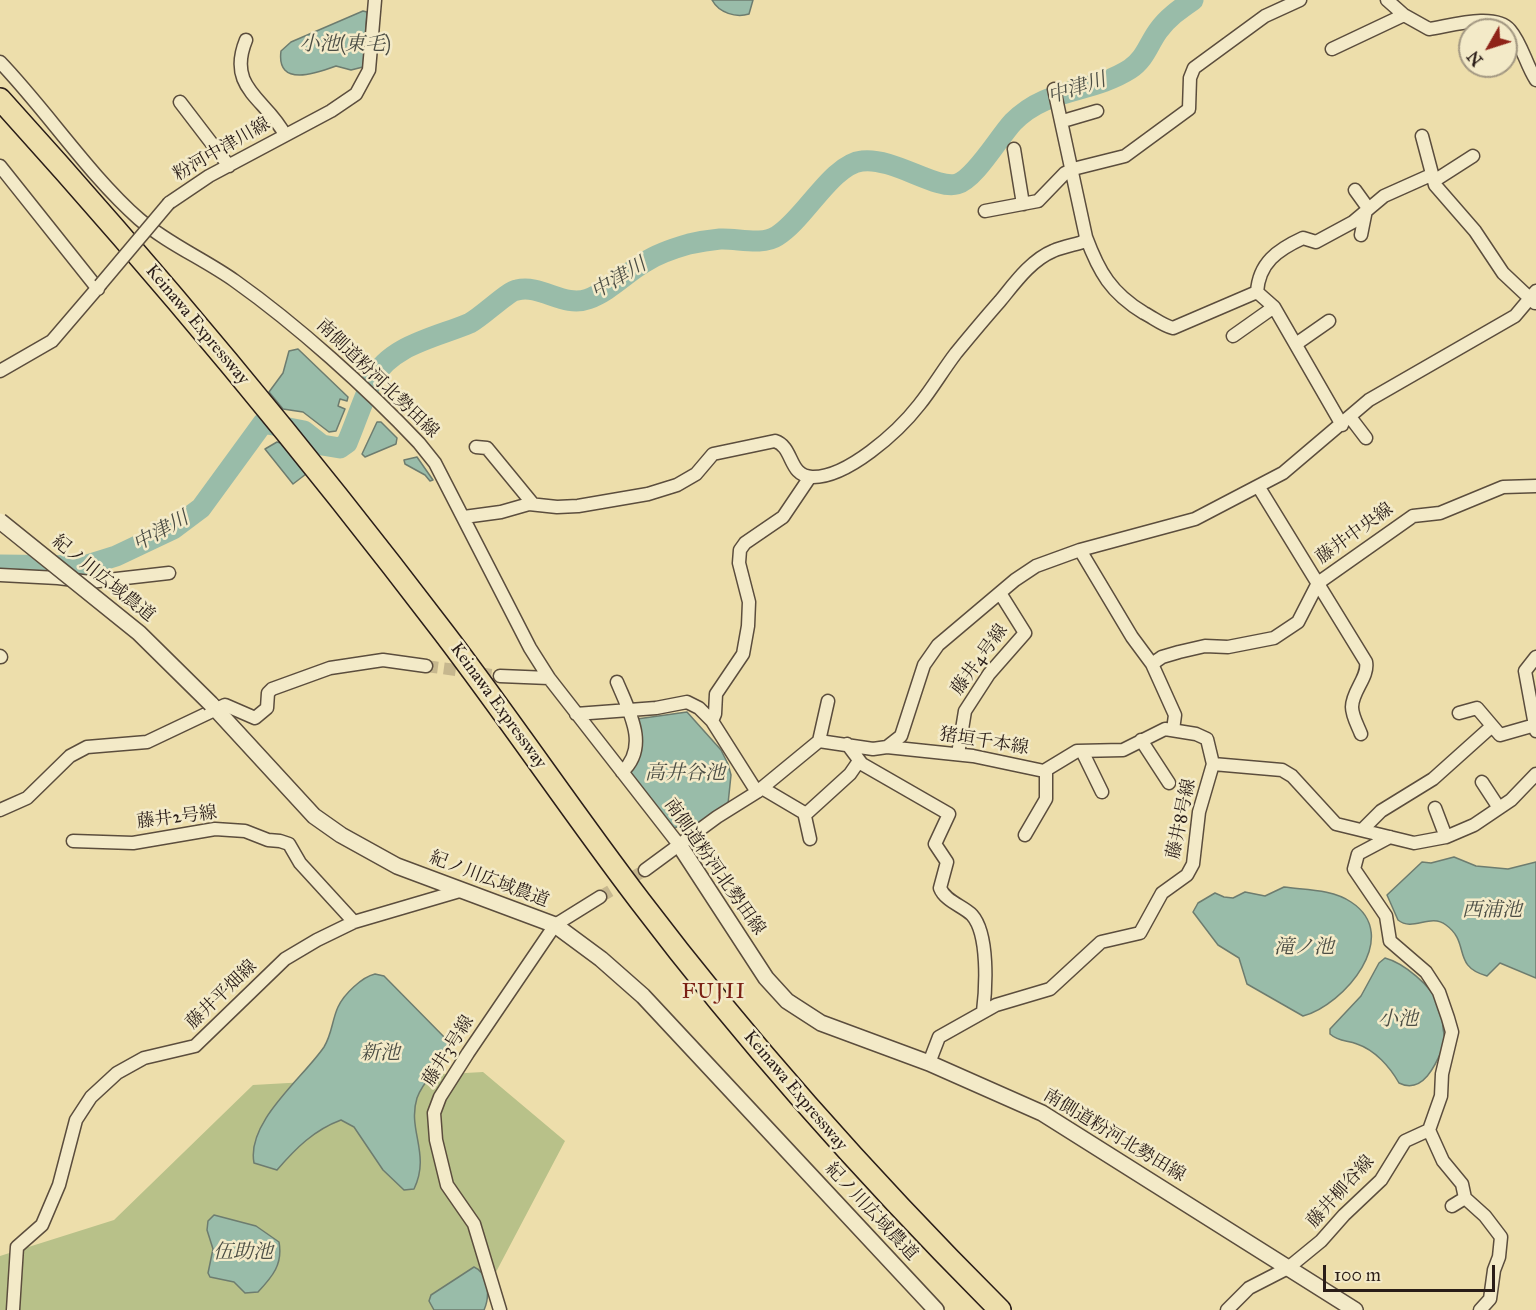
<!DOCTYPE html>
<html>
<head>
<meta charset="utf-8">
<style>
	body { margin:0 }
	#map { position:relative; width:1536px; height:1310px; overflow:hidden; background:#eddeab; font-family:"IM FELL Great Primer",serif }
	canvas { display:block }
	.north { position:absolute; left:1458px; top:18px; width:60px; height:60px; box-sizing:border-box; background:#f3eac8; border:2px solid #a39882; border-radius:50%; rotate:231deg; font-size:16px; font-weight:700; line-height:24px; text-align:center; color:#2a1d18 }
	.north::after { content:''; display:block; margin:auto; width:21px; height:27px; background:#8f2418; clip-path:polygon(50% 0,100% 100%,50% 72%,0 100%) }
	.scale { position:absolute; left:1323px; top:1265px; width:172px; height:27px; box-sizing:border-box; border:3px solid #2a1d18; border-top:0; padding-left:8px; font-size:18px; line-height:21px; white-space:nowrap; color:#2a1d18; -webkit-text-stroke:4px #f3eac8; paint-order:stroke }
</style>
</head>
<body>
<div id="map">
<canvas width="1536" height="1310"></canvas>
<div class="north">N</div>
<div class="scale">100 m</div>
</div>
<script>
const ctx = document.querySelector('canvas').getContext('2d');
ctx.lineJoin = 'round';
function fillPath(path, color) { ctx.fillStyle = color; ctx.fill(path, 'evenodd'); }
function stroke(path, color, width, dash) { ctx.strokeStyle = color; ctx.lineWidth = width; ctx.lineCap = dash ? 'butt' : 'round'; ctx.setLineDash(dash || []); ctx.stroke(path); }
function drawText(font, color, halo, rows, align = 'center') {
  ctx.font = font + ' "IM FELL Great Primer","Noto Serif JP",serif'; ctx.lineWidth = 5; ctx.setLineDash([]); ctx.textBaseline = 'middle'; ctx.strokeStyle = halo; ctx.fillStyle = color; for (const [text, x, y, turn = 0] of rows) {
    ctx.save(); ctx.translate(x, y); ctx.rotate((+turn || 0) * Math.PI / 180); ctx.textAlign = isNaN(turn) ? turn : align; if (halo) ctx.strokeText(text, 0, 0); ctx.fillText(text, 0, 0); ctx.restore();
  }
}
fillPath(new Path2D(`
	M483,1072L565,1141L476,1310H0V1256L114,1220L253,1085Z`), '#b8c189');
const water = new Path2D(`
	M712,0H753L749,14C736,18 719,13 712,0Z
	M363,11L367,12L363,67L351,70L336,66C317,73 276,88 281,51L291,42Z
	M298,349L348,397L347,401L340,399L338,406L345,409L336,431L329,432L303,412L283,409L269,392L283,373L289,351Z
	M377,422H381L397,438L396,444L365,457L362,454Z
	M277,442L284,444L323,461L293,484L265,449Z
	M417,457L433,480L430,481L425,475L405,464L404,460Z
	M687,712L721,750L728,764L731,775L728,804L690,831L681,826L673,828L630,773L634,765L637,719Z
	M1454,857L1476,866L1508,869L1536,862V978L1500,963L1487,976C1451,966 1471,943 1446,925C1430,913 1413,932 1398,920L1387,895L1422,862L1431,863Z
	M1284,887C1305,890 1332,889 1351,902C1403,936 1344,1005 1303,1016L1247,984L1239,958L1218,945L1193,912L1198,903L1215,893L1224,897L1233,898L1245,892L1265,896Z
	M1385,958C1404,963 1431,986 1439,1004C1444,1015 1441,1030 1446,1041C1438,1059 1425,1096 1399,1083C1390,1067 1375,1050 1357,1044C1347,1040 1339,1042 1330,1034V1029L1361,996L1379,963Z
	M375,974L384,976L450,1043C446,1064 424,1077 417,1098C407,1130 431,1154 414,1189L404,1190L383,1170L354,1127L341,1120C314,1130 296,1148 277,1170L254,1163C246,1122 303,1078 324,1047C332,1034 332,1020 338,1007C344,994 362,977 375,974Z
	M214,1215L256,1226L279,1242C283,1264 273,1276 258,1292L245,1293L234,1282L210,1277L208,1273L213,1249L207,1230L208,1221Z
	M474,1267C489,1273 490,1297 484,1310H434L429,1301L431,1295Z`);
fillPath(water, '#99bca9');
stroke(water, '#6d7c6f', 1.5);
stroke(new Path2D(`
	M0,565L84,566L116,556L173,529L201,508L263,423L304,431L322,445L340,448L347,443C356,422 363,399 373,379C390,345 438,337 470,323C483,316 508,291 517,290C541,284 564,308 588,299C610,291 626,273 645,262C657,254 675,248 689,244C698,242 710,240 720,239C737,238 762,246 777,236C804,220 832,164 862,161C893,157 936,190 957,184C975,179 999,137 1013,122C1047,87 1091,94 1130,69C1145,59 1148,45 1158,31C1167,18 1180,9 1193,0`), '#99bca9', 21);
stroke(new Path2D(`
	M426,666L500,676
	M600,897L645,870`), '#c6b78e', 12, [12, 6]);
const minor = new Path2D(`
	M1387,0L1404,15L1429,29C1450,26 1495,12 1510,30C1522,44 1526,65 1536,80
	M246,40C226,89 267,99 285,135
	M1332,49L1404,15
	M0,62C47,111 89,175 139,219C168,244 204,259 235,281C297,325 367,388 419,443L435,463L530,648L549,678L680,846
	M1054,89L1086,237C1099,272 1111,293 1144,313C1154,318 1162,325 1173,328L1257,292L1274,307L1342,425
	M180,102L229,166
	M1063,121L1097,111
	M1422,136L1435,185L1475,231L1503,273L1535,303
	M1014,149L1023,204
	M0,166L98,289
	M1434,181L1473,156
	M1355,190L1368,208
	M169,203L209,176L331,111L356,94L369,70L375,0
	M985,211L1038,201L1065,173L1073,169L1125,156L1189,109L1190,78L1194,68L1265,16L1300,0
	M1361,235L1366,210
	M1257,292C1259,263 1277,250 1303,238L1316,242L1353,222L1384,196L1431,175
	M1233,336L1274,307
	M1296,344L1329,321
	M0,371L52,341L100,285
	M1350,417L1366,438
	M476,447L487,448L533,504
	M1258,486L1366,662C1369,677 1352,691 1352,707C1352,716 1358,726 1361,734
	M464,517L501,512L529,504L557,507L578,506L648,494L677,485L696,474L713,454L775,441C794,447 788,476 812,477C847,478 898,432 919,405C932,389 943,370 956,353C970,336 985,318 1000,301C1014,284 1031,260 1053,251C1062,247 1073,245 1083,242L1086,237
	M1080,550L1132,637L1152,664
	M0,575L58,578L90,582L169,573
	M0,656L1,657
	M500,676L549,678
	M617,682C629,711 650,747 622,772
	M1459,713L1477,708L1500,735L1535,725
	M576,714L656,708L687,702L699,708L712,721L757,792
	M712,721L715,714L716,694L743,654L748,626L749,602L739,563L740,550L745,543L783,517L810,477
	M1173,730L1175,715L1152,664L1162,657L1179,652L1205,646L1228,647L1274,638L1298,622L1318,583L1413,516L1440,513L1503,487L1536,486
	M1536,731L1525,671L1536,657
	M1141,740L1169,783
	M819,741L828,701
	M847,744L862,764L949,814L935,844L947,862L940,888C945,901 963,906 972,915C989,934 986,988 983,1012
	M887,747L973,756L1044,771L1077,751L1123,750L1165,729L1196,734L1207,739L1213,764L1282,770L1292,776L1336,824L1414,843L1446,837L1474,825L1511,800L1536,774
	M1082,751L1102,792
	M958,754L965,711L989,674L1025,633L1000,593
	M1482,782L1499,808
	M762,788L806,814L850,774L859,761
	M1435,808L1446,837
	M0,810L27,798L70,756L87,747L147,742L225,705L255,718L267,708L268,693L272,689L330,668L383,660L426,666
	M804,812L810,839
	M1362,830L1381,811L1433,779L1491,727
	M1025,835L1046,799V770
	M73,841L133,843L215,829L245,831L268,840L280,841L289,844L300,863L354,922
	M645,870L717,817L757,792L819,741L873,749L887,747L901,736L924,665L938,645L1015,580L1036,566L1080,550L1195,519L1283,473L1369,400L1515,316L1536,291
	M929,1063L939,1037L996,1005L1050,989L1101,942L1140,933L1162,893L1187,875L1193,864L1199,812L1213,764
	M1429,1130L1443,1161L1462,1184L1465,1198L1485,1216L1501,1237L1499,1257L1494,1270L1490,1299L1480,1310
	M1452,1206L1465,1198
	M13,1310L17,1247L42,1225L59,1185L76,1120L91,1097L117,1073L144,1058L195,1046L285,959L317,940L354,922L463,890
	M500,1310L474,1224L447,1185L436,1140L434,1113L440,1097L468,1053L555,925L600,897
	M1227,1310L1249,1288L1288,1268L1321,1241L1344,1215L1381,1180L1405,1141L1429,1130L1441,1096L1442,1074L1452,1032L1448,1018L1439,992L1426,972L1390,941L1386,916L1354,869L1358,854L1390,837`);
const tertiary = new Path2D(`
	M211,704L314,816L341,835L397,866L555,925L601,959L643,996L936,1310
	M680,846L766,978L787,1001L821,1023L929,1063L1042,1113L1355,1310`);
const motorway = new Path2D(`
	M0,99C155,270 304,449 444,633C511,721 573,813 640,901C750,1046 871,1181 1000,1310`);
stroke(minor, '#5b4d3d', 15);
stroke(tertiary, '#5b4d3d', 18);
stroke(motorway, '#2a1d18', 24);
stroke(minor, '#f3eac8', 12);
stroke(tertiary, '#f3eac8', 15);
stroke(motorway, '#eddeab', 21);
const minorBridge = new Path2D(`
	M100,285L169,203`);
const tertiaryBridge = new Path2D(`
	M0,521L139,633L211,704`);
stroke(minorBridge, '#5b4d3d', 15, []);
stroke(tertiaryBridge, '#5b4d3d', 18, []);
stroke(minorBridge, '#f3eac8', 12);
stroke(tertiaryBridge, '#f3eac8', 15);
drawText('18px', '#2a1d18', '#f3eac8', [
	["粉河中津川線",222,150,-30],
	["Keinawa Expressway",197,325,50],
	["南側道粉河北勢田線",377,379,44],
	["藤井中央線",1355,534,-36],
	["紀ノ川広域農道",103,579,39],
	["藤井4号線",980,660,-54],
	["Keinawa Expressway",498,706,54],
	["猪垣千本線",984,742,9],
	["藤井2号線",177,818,-7],
	["藤井8号線",1182,819,-78],
	["南側道粉河北勢田線",714,867,55],
	["紀ノ川広域農道",489,880,21],
	["藤井平畑線",222,995,-44],
	["藤井3号線",449,1051,-58],
	["Keinawa Expressway",795,1091,50],
	["南側道粉河北勢田線",1114,1136,31],
	["藤井柳谷線",1341,1192,-48],
	["紀ノ川広域農道",871,1212,47]
]);
drawText('italic 20px', '#4b4d44', '#f3eac8', [
	["小池(東毛)",345,45],
	["中津川",1077,89,-18],
	["中津川",619,279,-31],
	["中津川",161,532,-29],
	["高井谷池",685,774],
	["西浦池",1492,911],
	["滝ノ池",1304,948],
	["小池",1398,1020],
	["新池",380,1054],
	["伍助池",243,1253]
]);
ctx.letterSpacing = '1.5px';
drawText('21px', '#7a1f14', '#f3eac8', [
	["FUJII",714,993]
]);
ctx.letterSpacing = '0px';
</script>
</body>
</html>
